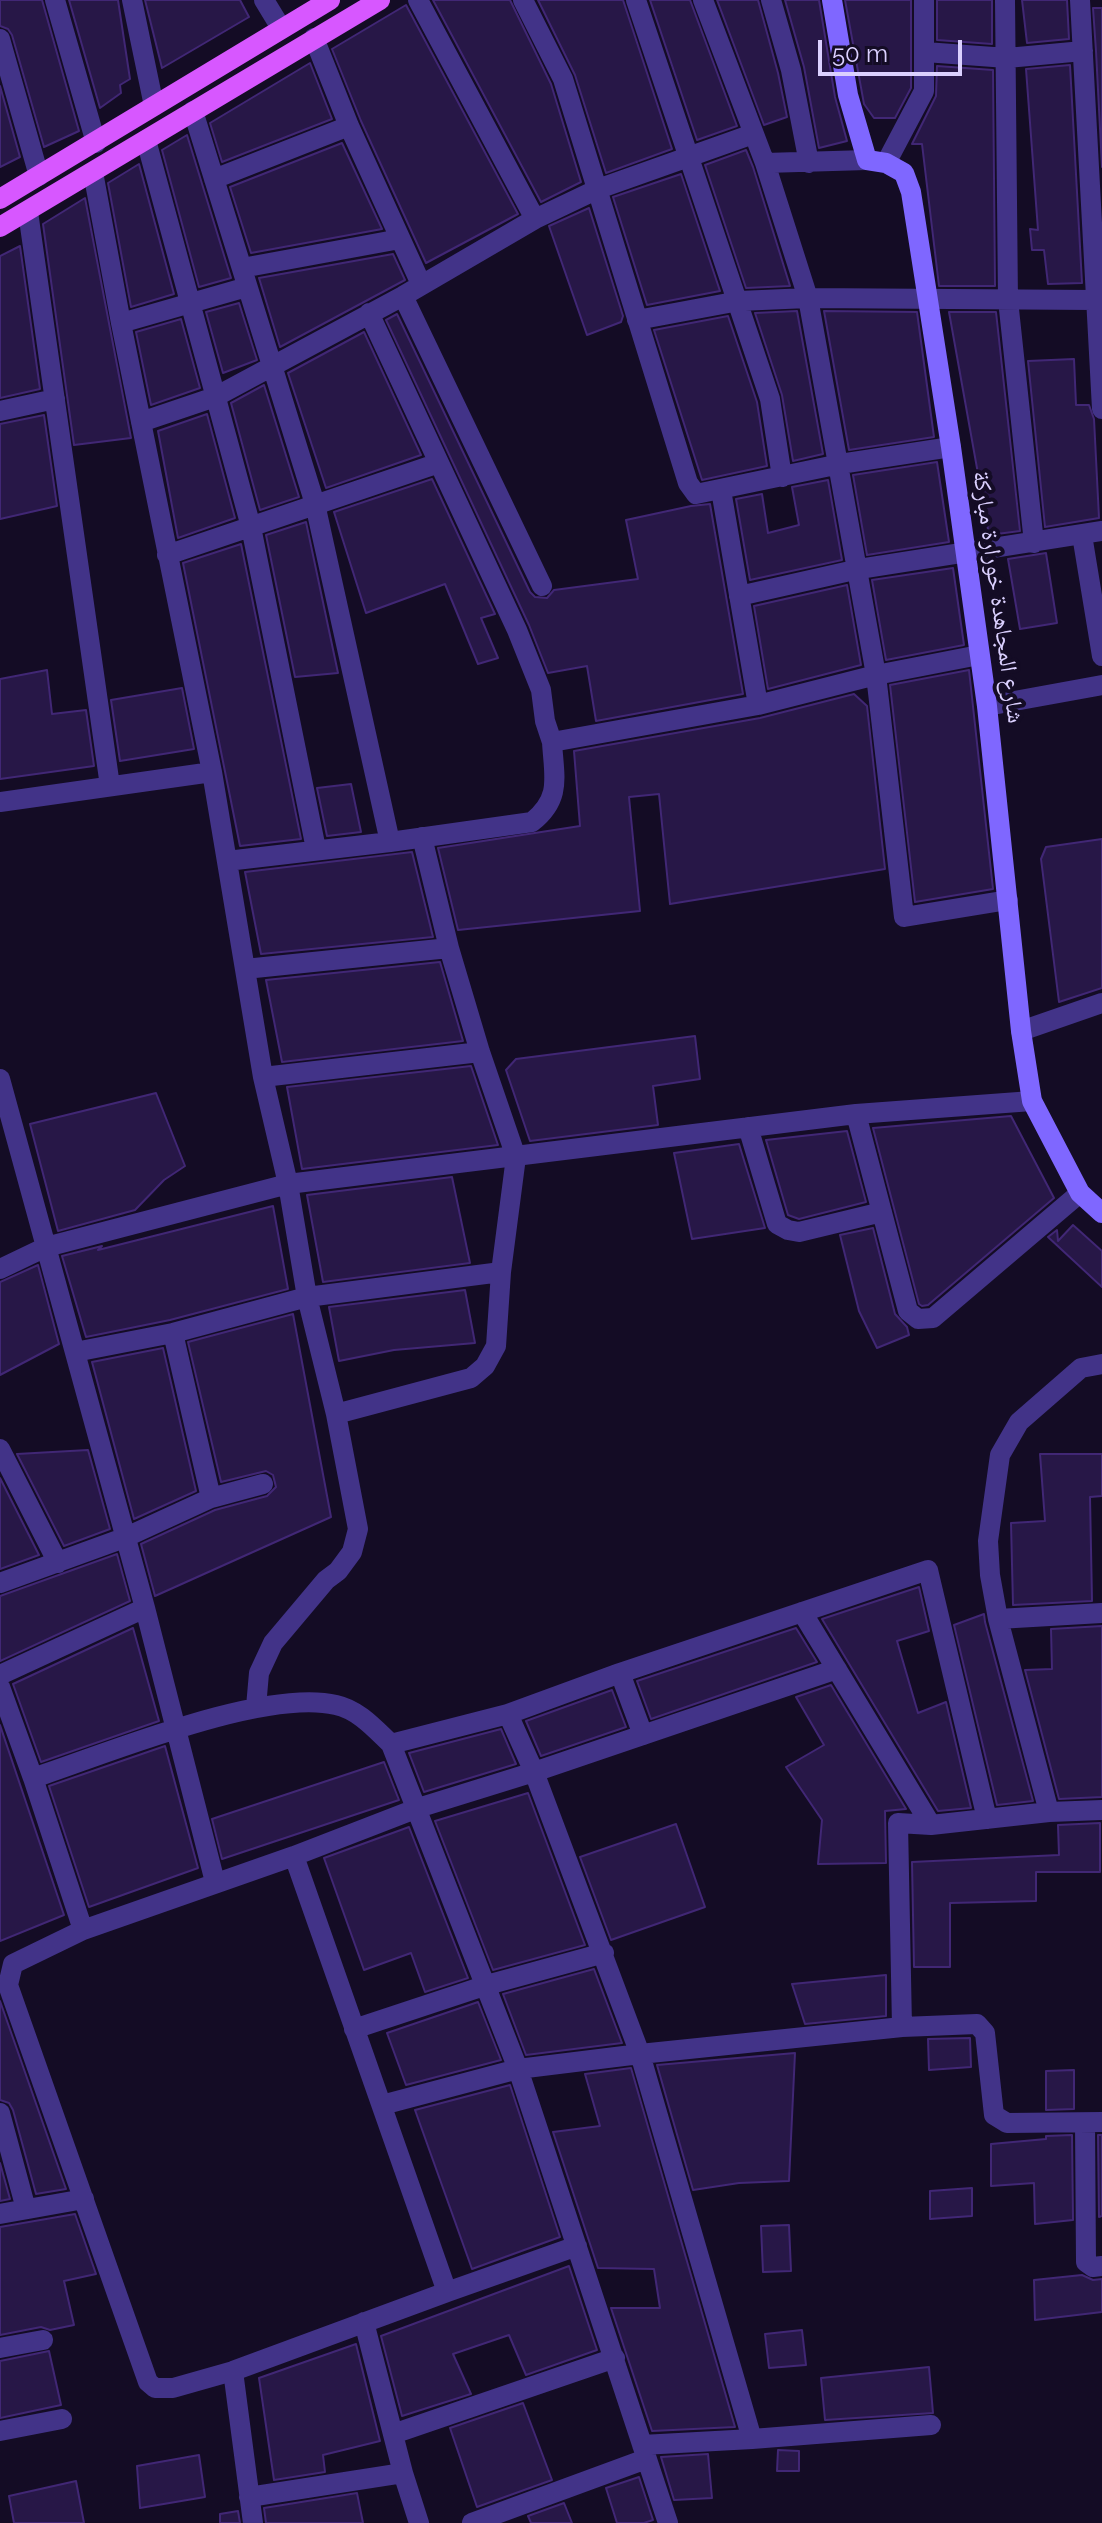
<!DOCTYPE html>
<html>
<head>
<meta charset="utf-8">
<style>
	body { margin:0 }
	#map { position:relative; width:1102px; height:2523px; overflow:hidden; background:#140c25; font-family:Raleway,sans-serif }
	canvas { display:block }
	.scale { position:absolute; left:818px; top:40px; width:144px; height:36px; box-sizing:border-box; border:4px solid #dbd0ff; border-top:0; padding-left:10px; font-size:24px; line-height:28px; white-space:nowrap; color:#dbd0ff; -webkit-text-stroke:6px #140c25; paint-order:stroke }
</style>
</head>
<body>
<div id="map">
<canvas width="1102" height="2523"></canvas>
<div class="scale">50 m</div>
</div>
<script>
const ctx = document.querySelector('canvas').getContext('2d');
ctx.lineJoin = 'round';
function fillPath(path, color) { ctx.fillStyle = color; ctx.fill(path, 'evenodd'); }
function stroke(path, color, width, dash) { ctx.strokeStyle = color; ctx.lineWidth = width; ctx.lineCap = dash ? 'butt' : 'round'; ctx.setLineDash(dash || []); ctx.stroke(path); }
function drawText(font, color, halo, rows, align = 'center') {
  ctx.font = font + ' Raleway,"Noto Naskh Arabic",sans-serif'; ctx.lineWidth = 8; ctx.setLineDash([]); ctx.textBaseline = 'middle'; ctx.strokeStyle = halo; ctx.fillStyle = color; for (const [text, x, y, turn = 0] of rows) {
    ctx.save(); ctx.translate(x, y); ctx.rotate((+turn || 0) * Math.PI / 180); ctx.textAlign = isNaN(turn) ? turn : align; if (halo) ctx.strokeText(text, 0, 0); ctx.fillText(text, 0, 0); ctx.restore();
  }
}
const building = new Path2D(`
	M0,0H42L79,131L44,147L12,35L8,29L0,26Z
	M69,0H118L130,79L120,85L121,93L100,108Z
	M145,0H240L249,17L162,68Z
	M433,0H510L551,84L581,182L541,202Z
	M538,0H623L672,149L606,173L575,75Z
	M650,0H690L737,126L697,140Z
	M717,0H758L778,73L787,117L764,125Z
	M785,0H819L835,97L847,141L819,148L804,67Z
	M845,0H911V88L895,118H874L864,104Z
	M937,0H992V44L937,40Z
	M1022,0H1067L1069,39L1027,43Z
	M406,5L518,214L426,263L361,121L332,49Z
	M1093,8H1102V167L1096,51Z
	M310,63L332,119L222,162L210,123Z
	M1070,65L1082,283L1048,284L1044,250H1032L1030,229L1038,230L1026,69Z
	M937,66L993,70L995,286H939L922,144H912L936,96Z
	M0,86L20,157L0,167Z
	M187,135L231,278L199,287L162,150Z
	M342,143L382,229L251,253L230,187Z
	M746,150L753,167L790,286L746,288L705,165Z
	M139,164L174,294L131,307L108,183Z
	M681,174L720,291L647,305L613,197Z
	M85,198L131,438L74,445L43,224Z
	M589,208L623,316L621,322L587,335L549,226Z
	M20,246L40,389L0,398V256Z
	M393,254L405,280L280,347L259,278Z
	M239,303L257,360L223,373L206,312Z
	M797,311L823,454L793,461L782,395L755,313Z
	M824,311L917,312L934,437L849,450Z
	M949,312H996L1020,531L989,535Z
	M397,314L530,592L535,597L547,598L554,590L638,579L626,520L691,506L710,504L743,694L596,721L587,666L548,673L529,625L386,320Z
	M728,316L757,402L767,466L702,480L654,330Z
	M181,319L200,388L151,405L136,332Z
	M364,332L421,455L326,488L288,373Z
	M1074,359L1076,405H1089L1094,419L1099,518L1045,527L1028,361Z
	M264,385L299,497L260,510L231,403Z
	M207,414L235,518L178,538L158,431Z
	M44,415L57,506L0,519V424Z
	M937,462L949,542L867,555L853,475Z
	M432,479L495,614L481,618L498,658L478,664L445,584L366,613L334,512Z
	M828,480L842,560L750,580L736,499L762,494L768,533L799,525L792,487Z
	M306,522L338,673L295,677L266,535Z
	M241,544L301,839L240,846L183,563Z
	M1046,553L1057,623L1020,629L1008,559Z
	M953,568L964,645L886,660L872,580Z
	M847,585L861,665L768,689L754,606Z
	M47,670L52,714L86,710L94,766L0,779V679Z
	M969,670L993,889L915,902L890,685Z
	M182,688L194,749L120,761L111,700Z
	M854,694L867,706L885,869L670,904L659,794L629,797L640,911L458,930L438,848L580,826L574,751L760,718Z
	M351,784L361,832L327,836L317,788Z
	M1102,839V988L1059,1002L1041,859L1046,847Z
	M412,852L433,937L261,954L245,872Z
	M440,962L463,1041L282,1062L266,980Z
	M695,1036L700,1079L653,1086L658,1125L530,1141L506,1070L516,1059Z
	M471,1066L498,1145L302,1169L287,1087Z
	M156,1093L185,1166L164,1180L135,1210L58,1231L30,1124Z
	M1011,1116L1054,1198L928,1305L922,1306L919,1304L873,1128Z
	M847,1131L866,1202L799,1219L788,1215L766,1140Z
	M739,1144L765,1228L692,1239L674,1153Z
	M452,1177L470,1263L323,1282L307,1195Z
	M273,1206L288,1289L170,1320L86,1337L62,1256L102,1246L98,1250Z
	M1073,1225L1102,1251V1287L1048,1237L1057,1230L1058,1241Z
	M873,1228L895,1314L907,1327L909,1335L877,1348L859,1311L840,1235Z
	M38,1265L59,1344L0,1375V1282Z
	M465,1290L475,1343L394,1350L339,1361L329,1307Z
	M293,1314L331,1517L155,1596L141,1544L215,1510L267,1496L276,1487L273,1475L266,1471L221,1482L188,1342Z
	M163,1348L196,1491L134,1519L92,1362Z
	M88,1450L110,1529L64,1546L17,1454Z
	M1040,1454H1102V1496L1090,1497L1092,1601L1013,1605L1011,1523L1045,1521Z
	M0,1478L39,1555L0,1569Z
	M117,1554L130,1601L0,1661V1596Z
	M919,1587L929,1631L897,1641L918,1713L946,1702L971,1808L938,1811L822,1619Z
	M984,1614L985,1622L1033,1801L997,1805L954,1625Z
	M1102,1626V1797L1059,1799L1025,1670L1052,1669L1051,1629Z
	M133,1628L159,1721L41,1762L13,1684Z
	M796,1628L817,1662L651,1719L637,1681Z
	M831,1685L906,1809L885,1811L886,1863L818,1864L822,1820L786,1767L824,1745L796,1697Z
	M612,1690L626,1727L541,1756L526,1721Z
	M0,1725L64,1915L0,1941Z
	M501,1729L516,1764L424,1792L409,1753Z
	M165,1746L198,1868L89,1907L49,1786Z
	M384,1762L399,1800L222,1859L212,1819Z
	M528,1793L585,1945L493,1970L435,1821Z
	M1100,1823V1872H1036V1901L950,1903V1967H914L912,1862L1059,1855L1058,1825Z
	M676,1824L705,1907L611,1940L580,1857Z
	M409,1827L468,1978L425,1992L411,1953L364,1970L324,1858Z
	M594,1969L622,2043L526,2055L503,1994Z
	M886,1975V2016L805,2024L792,1984Z
	M0,2001L66,2189L36,2194L13,2110L9,2103L0,2100Z
	M478,2002L501,2060L406,2085L387,2033Z
	M970,2038L971,2067L929,2070L928,2039Z
	M795,2053L789,2181L739,2183L693,2190L657,2065Z
	M631,2068L735,2427L652,2431L611,2308H660L654,2269L598,2268L553,2132L600,2126L585,2074Z
	M1074,2070V2109L1046,2110V2071Z
	M510,2085L560,2237L472,2269L415,2110Z
	M1072,2135L1073,2220L1035,2224L1034,2183L991,2186V2144L1046,2139V2136Z
	M1098,2135H1102V2216L1099,2217Z
	M0,2163L10,2199L0,2201Z
	M972,2188V2216L930,2219V2191Z
	M75,2214L96,2274L64,2281L74,2325L50,2330L41,2327L0,2335V2227Z
	M789,2225L791,2271L763,2272L761,2226Z
	M569,2266L597,2350L526,2375L509,2335L453,2354L471,2394L402,2416L381,2336Z
	M1082,2275L1093,2280L1102,2279V2312L1035,2320L1034,2280Z
	M802,2330L806,2365L769,2368L765,2334Z
	M356,2344L380,2441L323,2455L325,2472L274,2480L259,2378Z
	M49,2351L61,2405L0,2418V2361Z
	M929,2367L933,2413L825,2420L821,2378Z
	M523,2403L552,2480L477,2507L450,2428Z
	M778,2450L799,2451V2471H777Z
	M708,2454L712,2498L674,2500L661,2457Z
	M199,2455L205,2497L140,2508L137,2466Z
	M639,2477L653,2520L644,2523H617L606,2488Z
	M76,2481L84,2523H14L9,2496Z
	M357,2493L363,2523H266L264,2508Z
	M564,2503L572,2523H531L528,2516Z
	M238,2511L240,2523H220V2514Z`);
fillPath(building, '#271747');
stroke(building, '#412775', 2);
stroke(new Path2D(`
	M55,0L96,143
	M132,0L154,106
	M264,0L281,28
	M418,0L535,219
	M523,0L563,79L688,483L696,494L840,464L951,447
	M636,0L770,399L782,477
	M703,0L765,163L808,298L876,675L904,917L1008,900
	M771,0L791,70L809,163
	M1005,0L1008,300L1034,543
	M1080,0L1102,409
	M314,38L349,126L421,284
	M0,39L39,176
	M925,52L1007,58L1083,51
	M193,111L315,504L390,842L227,861
	M146,140L251,527L316,849
	M765,163L867,160
	M886,163L924,91V0
	M93,172L121,323L212,772L263,1077L288,1184L307,1297L336,1414L358,1529L352,1552L338,1571L326,1580L273,1643L259,1673L256,1707
	M214,179L349,126
	M28,212L110,786
	M242,268L400,239
	M403,296L542,586
	M369,313L517,630L541,690L545,721L552,742L758,705L876,675L979,655
	M637,320L739,301L808,298L1094,300
	M121,323L247,287
	M0,411L55,399
	M141,422L215,397L403,296L535,219L598,189L753,134
	M721,490L758,705
	M1082,535L1102,656
	M167,555L439,463
	M739,596L859,569L1102,531
	M987,706L1102,685
	M0,802L212,772
	M422,837L449,948
	M390,842L532,822C562,798 554,777 552,742
	M245,969L449,948L480,1052L516,1157L501,1272L496,1346L485,1366L471,1378L336,1414
	M1021,1031L1102,1003
	M263,1077L480,1052
	M0,1079L145,1608L215,1882
	M856,1114L908,1311L918,1319L933,1318L1080,1193
	M748,1127L777,1224L788,1230L799,1232L882,1212
	M0,1269L46,1247L288,1184L856,1114L1032,1101
	M173,1333L211,1498
	M75,1352L173,1333L307,1297L501,1272
	M0,1449L58,1563
	M0,1583L124,1538L211,1498L263,1484
	M802,1612L931,1825
	M998,1619L1102,1613
	M620,1673L643,1735
	M0,1675L145,1608
	M0,1687L33,1778
	M508,1714L534,1772L640,2054L752,2439
	M391,1744L518,2069L668,2523
	M1049,1812L998,1619L990,1575L988,1541L1000,1455L1019,1422L1081,1368L1102,1364
	M294,1856L447,2292L233,2371L173,2388H155L148,2382L8,1985L13,1964L83,1930L294,1856L418,1808L534,1772L837,1669
	M83,1930L33,1778C106,1754 264,1688 336,1705C359,1710 375,1729 391,1744L508,1714L620,1673L928,1570L987,1819
	M902,2027L898,1823L931,1825L1049,1812L1102,1810
	M354,2029L487,1985L604,1953
	M382,2105L518,2069L640,2054L902,2027L977,2024L985,2033L994,2115L1007,2123L1102,2122
	M0,2113L26,2209
	M1085,2123L1086,2262L1093,2267L1102,2266
	M0,2214L84,2199
	M447,2292L577,2246
	M364,2322L403,2473L419,2523
	M0,2348L43,2340
	M233,2371L253,2523
	M0,2431L62,2419
	M393,2434L615,2358
	M642,2445L752,2439L931,2425
	M249,2497L403,2473
	M472,2523L646,2459`), '#423388', 20);
stroke(new Path2D(`
	M832,0L848,95L867,160L886,163L904,173L911,192L951,447L987,706L1021,1031L1032,1101L1080,1193L1102,1213`), '#7f67ff', 20);
stroke(new Path2D(`
	M0,199L330,0
	M0,227L380,0`), '#d757ff', 20);
drawText('24px', '#dbd0ff', '#140c25', [
	["شارع المجاهدة خورارة مباركة",998,597,82]
]);
</script>
</body>
</html>
